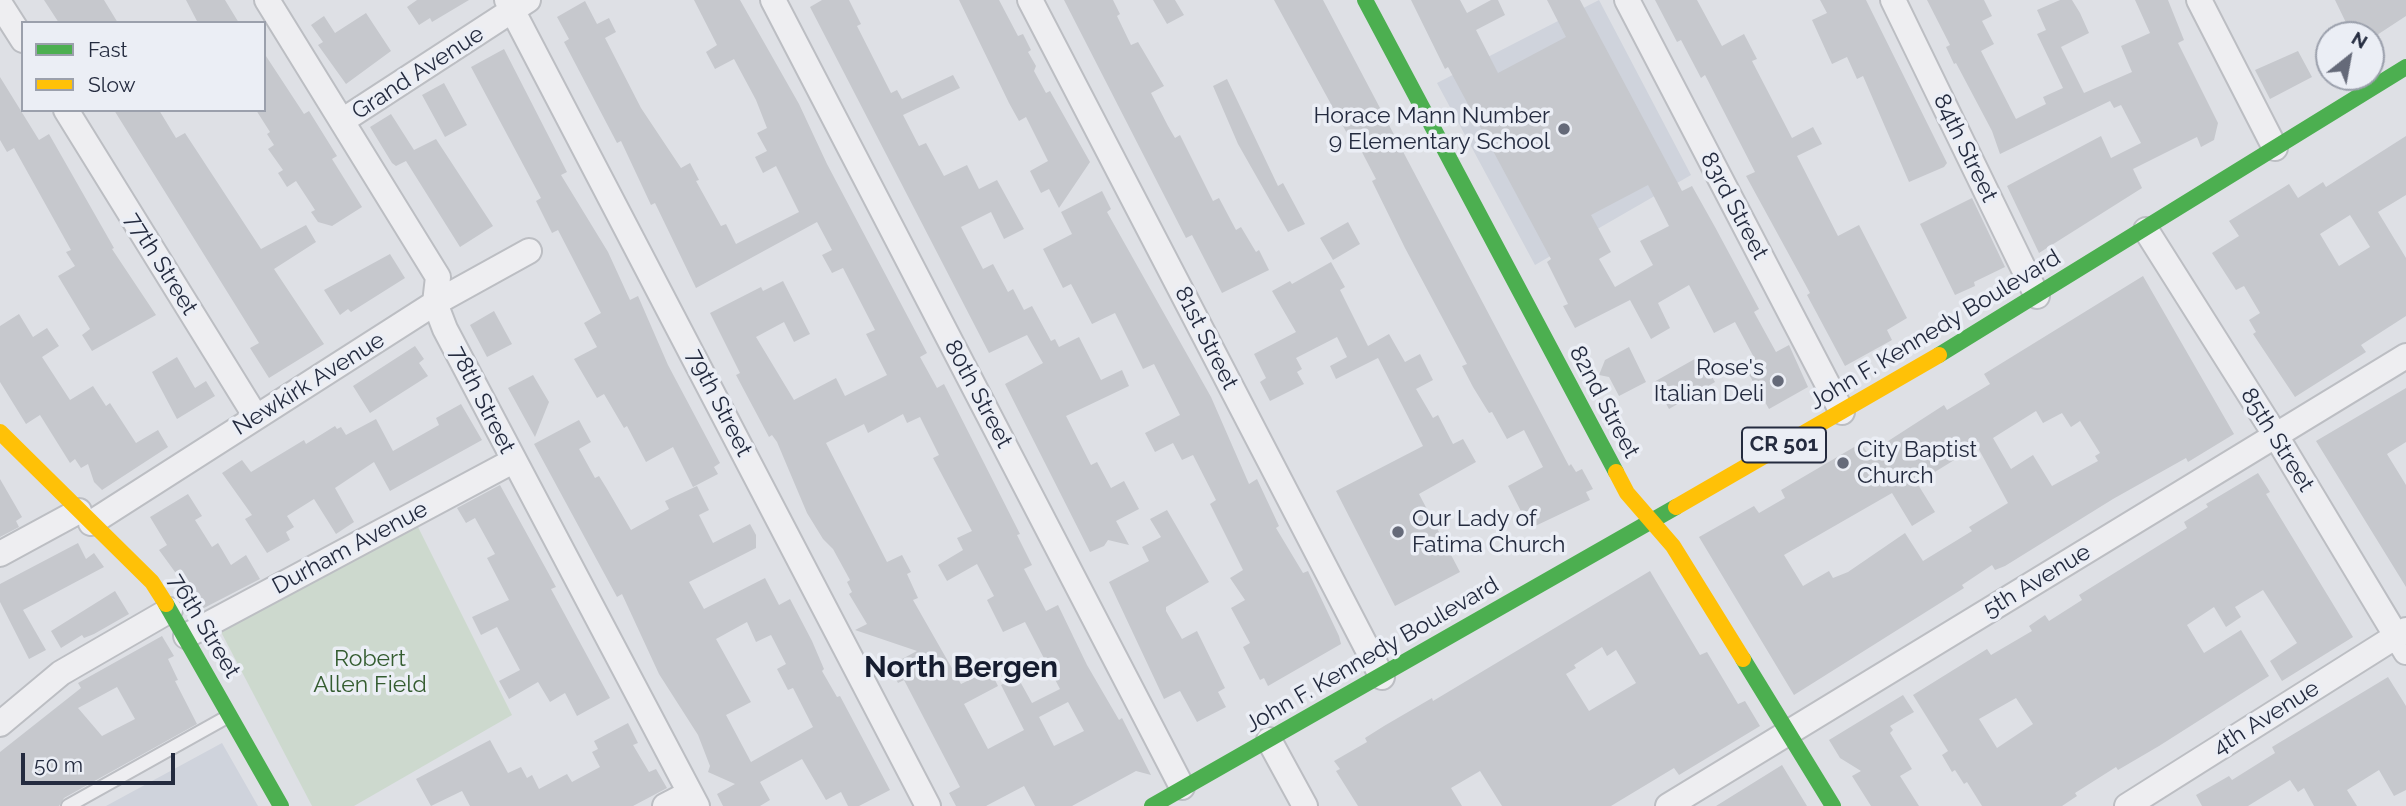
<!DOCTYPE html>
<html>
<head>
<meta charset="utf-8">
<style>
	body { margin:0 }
	#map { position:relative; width:2406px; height:806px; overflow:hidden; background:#dee0e5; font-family:Raleway,sans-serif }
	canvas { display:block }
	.legend { position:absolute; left:21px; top:21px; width:245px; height:91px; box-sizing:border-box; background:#ebeef5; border:2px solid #9ba0ac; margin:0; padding:9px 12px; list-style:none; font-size:21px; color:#242b3f }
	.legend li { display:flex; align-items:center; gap:14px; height:35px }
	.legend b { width:35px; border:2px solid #9ba0ac }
	.north { position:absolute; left:2315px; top:21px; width:70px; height:70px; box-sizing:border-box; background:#ebeef5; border:2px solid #9ba0ac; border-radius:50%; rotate:31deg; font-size:19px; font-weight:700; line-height:28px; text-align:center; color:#242b3f }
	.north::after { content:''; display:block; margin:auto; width:24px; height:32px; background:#656a79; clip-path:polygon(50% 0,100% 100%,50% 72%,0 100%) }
	.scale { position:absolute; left:21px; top:753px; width:154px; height:32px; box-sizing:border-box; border:4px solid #242b3f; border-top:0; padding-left:9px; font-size:21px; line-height:24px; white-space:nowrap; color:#242b3f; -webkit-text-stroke:5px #ebeef5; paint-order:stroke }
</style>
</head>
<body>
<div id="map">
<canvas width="2406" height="806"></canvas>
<ul class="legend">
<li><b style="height:9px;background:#4caf50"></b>Fast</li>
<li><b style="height:9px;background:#ffc107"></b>Slow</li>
</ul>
<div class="north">N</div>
<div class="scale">50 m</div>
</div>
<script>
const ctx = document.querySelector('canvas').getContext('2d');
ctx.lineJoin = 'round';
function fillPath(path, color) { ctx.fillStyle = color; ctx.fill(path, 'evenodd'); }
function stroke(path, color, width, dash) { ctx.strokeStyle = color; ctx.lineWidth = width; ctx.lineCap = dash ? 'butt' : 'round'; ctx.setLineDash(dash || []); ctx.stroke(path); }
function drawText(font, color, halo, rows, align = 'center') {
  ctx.font = font + ' Raleway,sans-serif'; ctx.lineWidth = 7; ctx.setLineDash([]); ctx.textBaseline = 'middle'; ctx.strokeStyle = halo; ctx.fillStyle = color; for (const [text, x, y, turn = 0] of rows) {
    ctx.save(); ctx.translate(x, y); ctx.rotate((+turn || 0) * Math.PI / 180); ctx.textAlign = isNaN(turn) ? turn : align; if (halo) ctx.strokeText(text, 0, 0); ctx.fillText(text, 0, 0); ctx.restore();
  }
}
fillPath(new Path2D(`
	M1599,0L1691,175L1535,265L1437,83Z
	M222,743L258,806H106Z`), '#cfd3dc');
fillPath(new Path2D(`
	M416,523L512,715L354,806H312L220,630Z`), '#cdd9ce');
fillPath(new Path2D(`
	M44,0H104L118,23H59Z
	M186,0H225L239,23H198Z
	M417,0H469L432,22L430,18L419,25L407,7Z
	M694,0H740L799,104L827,164L927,353L920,357L937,388L944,384L1020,534L1017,535L1032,565L1024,569L1046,611L1058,605L1087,665L1119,720L1122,718L1151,775L1136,771L1072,806H1035L1024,786L986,806H956L949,793L960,787L904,680L898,683L889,666L917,651L855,630L867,624L849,594L852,592L847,582L850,580L833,549L823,539L807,513L777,442L772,435L769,437L736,375L740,373L710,313L761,287L763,291L783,281L810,334L794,342L784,322L756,337L794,400L836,378L845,396L887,375L866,334L875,330L843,268L832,273L822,255L832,250L817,222L696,288L655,203L651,205L621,141L617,143L575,63L564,42L569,39L557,17L585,1L597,24L609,18L616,32L605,38L641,108L681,168L690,163L699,180L696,181L721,226L726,224L736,244L799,212L776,166L763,173L755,157L767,151L757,133L767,128L756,100L734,59L715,69L706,52L717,45ZM903,414L907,423L920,417L939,455L933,458L972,531L957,538L963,550L938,565L947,581L977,564L994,596L987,600L1003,632L1025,622L1060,689L1032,703L1017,676L1001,685L1024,730L988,749L964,704L998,686L990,670L961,684L913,600L918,598L907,574L911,572L902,555L887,562L826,443L864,424L868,433ZM1068,702L1084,731L1054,746L1039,717Z
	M822,0H849L861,24L857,26L891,93L897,90L902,99L953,75L960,88L903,115L919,146L926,143L944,176L967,165L979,189L997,180L1024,229L1004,239L991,212L961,227L983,269L993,264L1008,292L1013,289L1024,310L1032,306L1051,341L1055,339L1059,347L1079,337L1101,380L1122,370L1129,386L1066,416L1091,465L1097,462L1111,488L1124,481L1139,509L1116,521L1129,545L1108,540L1104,546L1090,552L1005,384L1043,363L1027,335L989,353L810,7Z
	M959,0H999L1018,36L1023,34L1031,50L1028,52L1036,66L1034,71L1046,93L1050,91L1090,162L1059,208L1049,189L1041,193L1030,171L1048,161L1026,117L1019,121L1009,103Z
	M1064,0H1113L1120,14L1117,16L1131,45L1138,42L1164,86L1151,93L1168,126L1175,138L1180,135L1213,201L1219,198L1236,230L1241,227L1256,252L1259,250L1269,270L1222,293L1192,235L1186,238Z
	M1153,0H1175L1184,15L1167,24Z
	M1274,0H1323L1569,466L1571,464L1576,472L1582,469L1593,489L1586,492L1590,500L1531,528L1527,523L1508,486L1543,467L1524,430L1507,439L1492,412L1489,413L1473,387L1462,366L1467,364L1405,248L1372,181L1376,179L1353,135L1349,137Z
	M1411,0H1460L1467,13L1491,0H1498L1505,15L1476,30L1498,73L1566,37L1547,0H1580L1682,191L1692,186L1715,227L1759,309L1754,312L1776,352L1789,345L1808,387L1769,409L1747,371L1758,365L1735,322L1714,333L1689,285L1658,303L1670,328L1651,339L1630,300L1575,328L1563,306L1568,304L1547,262L1551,259L1448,67L1445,69ZM1648,185L1669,226L1640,241L1653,265L1615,287L1599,259L1611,252L1591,215Z
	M1655,0H1697L1722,46L1744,34L1757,59L1752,61L1792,138L1813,127L1822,144L1797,156L1838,236L1859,225L1907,318L1887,330L1892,340L1845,366L1807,295L1810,293L1746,176L1755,172L1705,75L1701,78L1681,40L1677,42Z
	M1820,0H1866L1947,163L1944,167L1909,182L1863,76L1857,79L1847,57L1832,64L1812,20L1827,13Z
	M1927,0H1984L1992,16L1982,21L1994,44L1981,51L2016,119L2046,104L2043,97L2063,88L2037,34L2046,30L2037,10L2060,0H2072L2080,13L2089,33L2061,47L2084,93L2132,72L2121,46L2150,33L2135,0H2168L2184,40L2178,43L2218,123L2214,140L2201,147L2197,137L2133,169L2142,188L2039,253L2007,186L2101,136L2111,158L2141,143L2121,105L2114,108L2110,101L2000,154L1992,131L1956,63L1954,64L1946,47L1950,45Z
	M2335,0H2406V16L2377,35H2352Z
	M366,13L391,51L346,84L318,45L323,42L311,25L324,16L335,33Z
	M504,49L567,172L561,175L608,252L630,300L638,296L668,365L720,463L714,467L718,474L693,487L673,447L646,462L627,426L624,428L604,394L597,398L574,359L597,347L584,323L601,313L558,230L552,233L536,201L541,198L471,67Z
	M2298,51L2312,77L2270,99L2255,70Z
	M264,53L304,114L309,111L337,156L332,159L362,207L332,226L318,222L311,212L315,210L296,181L287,187L278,173L283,170L268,149L274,145L267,134L270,132L256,110H264Z
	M0,77L39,140L49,134L114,248L112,249L156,315L92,351L82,335L90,329L58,276L75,266L66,252L71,250L14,148L7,152L0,140Z
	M1227,79L1278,186L1283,183L1305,224L1288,232L1238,144L1213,86Z
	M444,83L467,125L445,137L422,95Z
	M114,110H159L176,138L185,133L261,249L306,225L316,242L274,269L324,344L269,378L250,348L259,343Z
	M391,114L414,150L436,139L493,226L460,247L406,161L396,166L392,163L370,127Z
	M2406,136V195L2378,212L2406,258V316L2361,345L2366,352L2295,397L2253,334L2256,332L2249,320L2260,313L2244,286L2236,290L2212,253L2239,236L2229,221L2289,184L2298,198L2323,182L2326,187ZM2350,215L2370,247L2339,266L2320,234Z
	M1102,191L1111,209L1107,212L1211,397L1249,484L1257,479L1279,526L1276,528L1303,573L1308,571L1339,636L1341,644L1268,686L1264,678L1260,680L1243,647L1250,643L1231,608L1245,600L1230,578L1243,570L1210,504L1216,500L1193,455L1182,460L1173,443L1155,452L1145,433L1180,415L1154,364L1143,369L1115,313L1092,324L1071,284L1063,288L1043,249L1072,234L1061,212Z
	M1972,198L2005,267L1974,282L1975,286L1955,295L1920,224Z
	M1348,222L1360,244L1333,260L1320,238Z
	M390,254L405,278L351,312L348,309L340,315L324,290Z
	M1331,262L1345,287L1340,290L1368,346L1389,334L1405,362L1420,354L1433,380L1416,389L1433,418L1438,415L1453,444L1463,439L1476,462L1419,494L1460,572L1395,606L1336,491L1423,446L1378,358L1336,379L1330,366L1347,357L1337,337L1296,358L1302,369L1297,372L1304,384L1270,401L1260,382L1266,378L1254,354L1296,332L1272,291L1290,281L1292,284Z
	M2143,276L2234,434L2188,462L2186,458L2113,499L2005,566L1995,570L1992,565L1962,585L1964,588L1794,695L1699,537L1754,506L1759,513L1785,498L1781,490L1861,443L1868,454L1944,405L1947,410L1990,384L1984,374ZM2036,411L2043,423L2062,413L2071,427L2080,421L2100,453L2095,456L2098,461L2052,486L2033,455L2011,469L1993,438ZM1977,446L2008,503L1969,527L1972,531L1923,561L1905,533L1848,572L1833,578L1829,571L1803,586L1784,555L1892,493L1912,526L1935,512L1917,483Z
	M494,311L512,344L487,357L470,325Z
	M19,314L33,337L47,328L59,346L42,357L70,400L93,386L106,406L110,403L136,443L158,430L168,447L102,490L94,482L88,464L81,468L75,459L70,463L40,415L26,424L0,382V326Z
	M415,346L424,359L419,363L428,376L370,413L353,386Z
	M1629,347L1646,382L1619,396L1609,377L1599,375L1605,360Z
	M1700,356L1715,382L1669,409L1654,382Z
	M177,357L195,388L206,381L215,396L177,419L152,372Z
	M533,375L549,402L535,437L508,388Z
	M2406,388V442L2387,454L2406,485V587L2316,441Z
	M461,404L482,440L390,491L374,462L335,488L354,522L336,534L314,499L287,516L294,527L286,532L290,540L267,553L245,519L252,515L222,473L242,460L251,472L304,440L306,444L335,426L337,429L341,427L346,435L376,419L393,451L439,425L436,418Z
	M579,420L591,442L579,449L595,478L599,476L607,489L631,530L669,509L665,501L697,486L709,510L699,515L713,543L750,524L756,535V548L689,582L704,609L765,578L779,605L790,599L812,641L824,669L822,671L837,697L840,696L890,790L859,806H848L841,792L826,800L802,759L760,782L770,800L760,806H723L717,794L735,784L708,772L710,766L698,735L659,674L622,594L617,597L534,444ZM747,622L756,642L771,635L786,664L777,669L788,690L793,688L813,727L751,762L726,715L751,702L716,639Z
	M2258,473L2270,492L2266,494L2353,637L2282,681L2270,661L2297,643L2263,590L2235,607L2241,617L2226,627L2214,607L2187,625L2204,653L2241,630L2269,676L2159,746L2118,770L2116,767L2075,793L2077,796L2062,806H1982L1967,782L1964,784L1955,770L1952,772L1942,755L1948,751L1913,695L1987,649L1991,655L2032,631L2029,626L2045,615L2049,621L2082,600L2079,595L2187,528L2184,522L2208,507L2206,504ZM2016,698L2033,724L1997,748L1979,719Z
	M0,479L22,517L16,521L19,527L0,537Z
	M500,485L556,587L551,589L610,698L577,716L565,693L550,702L538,682L509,699L499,681L520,670L497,627L481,635L472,617L509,600L487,558L495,554L475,518L466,523L457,508Z
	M188,494L202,516L195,520L212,547L218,543L231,565L246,555L260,579L202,609L159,550L167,545L150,517Z
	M1167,510L1209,582L1166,607V611L1182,639L1197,631L1225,688L1218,692L1226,707L1197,722L1180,691L1164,699L1109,582L1149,561L1142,547L1161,537L1150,519Z
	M78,543L86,559L94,553L104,567L23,610L46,650L29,659L0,602V584Z
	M1650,571L1700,655L1707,652L1738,704L1745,701L1760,726L1679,775L1674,768L1611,806H1502L1480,771L1451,788L1462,806H1358L1336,771L1340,769L1334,761L1367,742L1365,738L1384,726L1432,698L1433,701ZM1602,647L1607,656L1616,650L1636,683L1589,711L1566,674L1576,668L1574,665Z
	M115,591L129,614L94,634L84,638L82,635L61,648L51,631Z
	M162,636L174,656L168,659L178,680L175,681L197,724L64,798L59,806H0V752L81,688L78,683ZM117,687L135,719L102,736L78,708Z
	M2388,677L2406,706V790L2394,796L2379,770L2347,790L2357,806H2314L2304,788L2298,792L2290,780L2248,806H2202L2196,795L2229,776L2232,780L2275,753L2272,747Z
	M1903,695L1914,712L1890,726L1893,730L1890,733L1912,769L1900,776L1919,806H1871L1852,776L1861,771L1840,758L1829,740Z
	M628,723L638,743L633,745L649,772L656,769L667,788L633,806H470L462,791L431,806L416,779L490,740L508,773L521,767L527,778L532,775L539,789L567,774L572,782L600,767L592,752L598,749L594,741Z
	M1782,765L1807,806H1716Z`), '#c6c8cd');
const lane = new Path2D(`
	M68,806L227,717`);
const street = new Path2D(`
	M267,0L438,277L435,303L445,329L697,806
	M507,0L928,806
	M773,0L1182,787
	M1030,0L1382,677
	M1627,0L1842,412
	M1893,0L2037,296
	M2199,0L2275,148
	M0,4L23,40
	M66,110L256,417
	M342,121L528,0
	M2146,230L2276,436L2406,652
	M91,523L435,303L529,251
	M0,554L79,511
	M186,636L513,461
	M0,724L61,673L170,610
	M1269,740L1305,806
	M665,806L690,793
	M1668,806L2406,356
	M2127,806L2406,630`);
stroke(lane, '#bcbec3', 16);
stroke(street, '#bcbec3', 28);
stroke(lane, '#eeeef1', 12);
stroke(street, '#eeeef1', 24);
stroke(new Path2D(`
	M1365,0L1616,472
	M1939,355L2406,67
	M166,604L281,806
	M1743,659L1833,806
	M1152,806L1676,507`), '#4caf50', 16);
stroke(new Path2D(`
	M0,432L152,582L166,604
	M1616,472L1627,493L1673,546L1743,659
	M1676,507L1939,355`), '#ffc107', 16);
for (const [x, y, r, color] of [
	[1564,129,7,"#656a79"],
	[1778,381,7,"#656a79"],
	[1843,463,7,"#656a79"],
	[1398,532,7,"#656a79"]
]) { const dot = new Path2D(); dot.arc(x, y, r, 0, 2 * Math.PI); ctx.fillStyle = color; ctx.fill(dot); stroke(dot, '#ebeef5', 2.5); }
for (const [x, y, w] of [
	[1784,445,84]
]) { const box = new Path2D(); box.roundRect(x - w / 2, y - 17.5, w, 35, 5); ctx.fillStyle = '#ebeef5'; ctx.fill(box); stroke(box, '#242b3f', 2); }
drawText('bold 21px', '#242b3f', null, [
	["CR 501",1784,445]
]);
drawText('23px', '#242b3f', '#ebeef5', [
	["Grand Avenue",418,73,-33],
	["84th Street",1965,148,64],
	["83rd Street",1734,206,62],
	["77th Street",161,264,58],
	["John F. Kennedy Boulevard",1935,330,-31],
	["81st Street",1206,338,63],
	["Newkirk Avenue",309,384,-32],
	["80th Street",978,394,62],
	["78th Street",482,400,63],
	["82nd Street",1604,402,62],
	["79th Street",719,403,63],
	["85th Street",2277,440,58],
	["Durham Avenue",350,548,-28],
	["5th Avenue",2037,581,-31],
	["76th Street",204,626,59],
	["John F. Kennedy Boulevard",1372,655,-30],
	["4th Avenue",2266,718,-32]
]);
drawText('23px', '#242b3f', '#ebeef5', [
	["Horace Mann Number",1550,116],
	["9 Elementary School",1550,142],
	["Rose's",1764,368],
	["Italian Deli",1764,394],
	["City Baptist",1857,450,"left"],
	["Church",1857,476,"left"],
	["Our Lady of",1412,519,"left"],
	["Fatima Church",1412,545,"left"]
], 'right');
drawText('23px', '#345c30', '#ebeef5', [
	["Robert",370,659],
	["Allen Field",370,685]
]);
drawText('bold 30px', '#161d30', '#ebeef5', [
	["North Bergen",961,668]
]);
</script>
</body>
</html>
